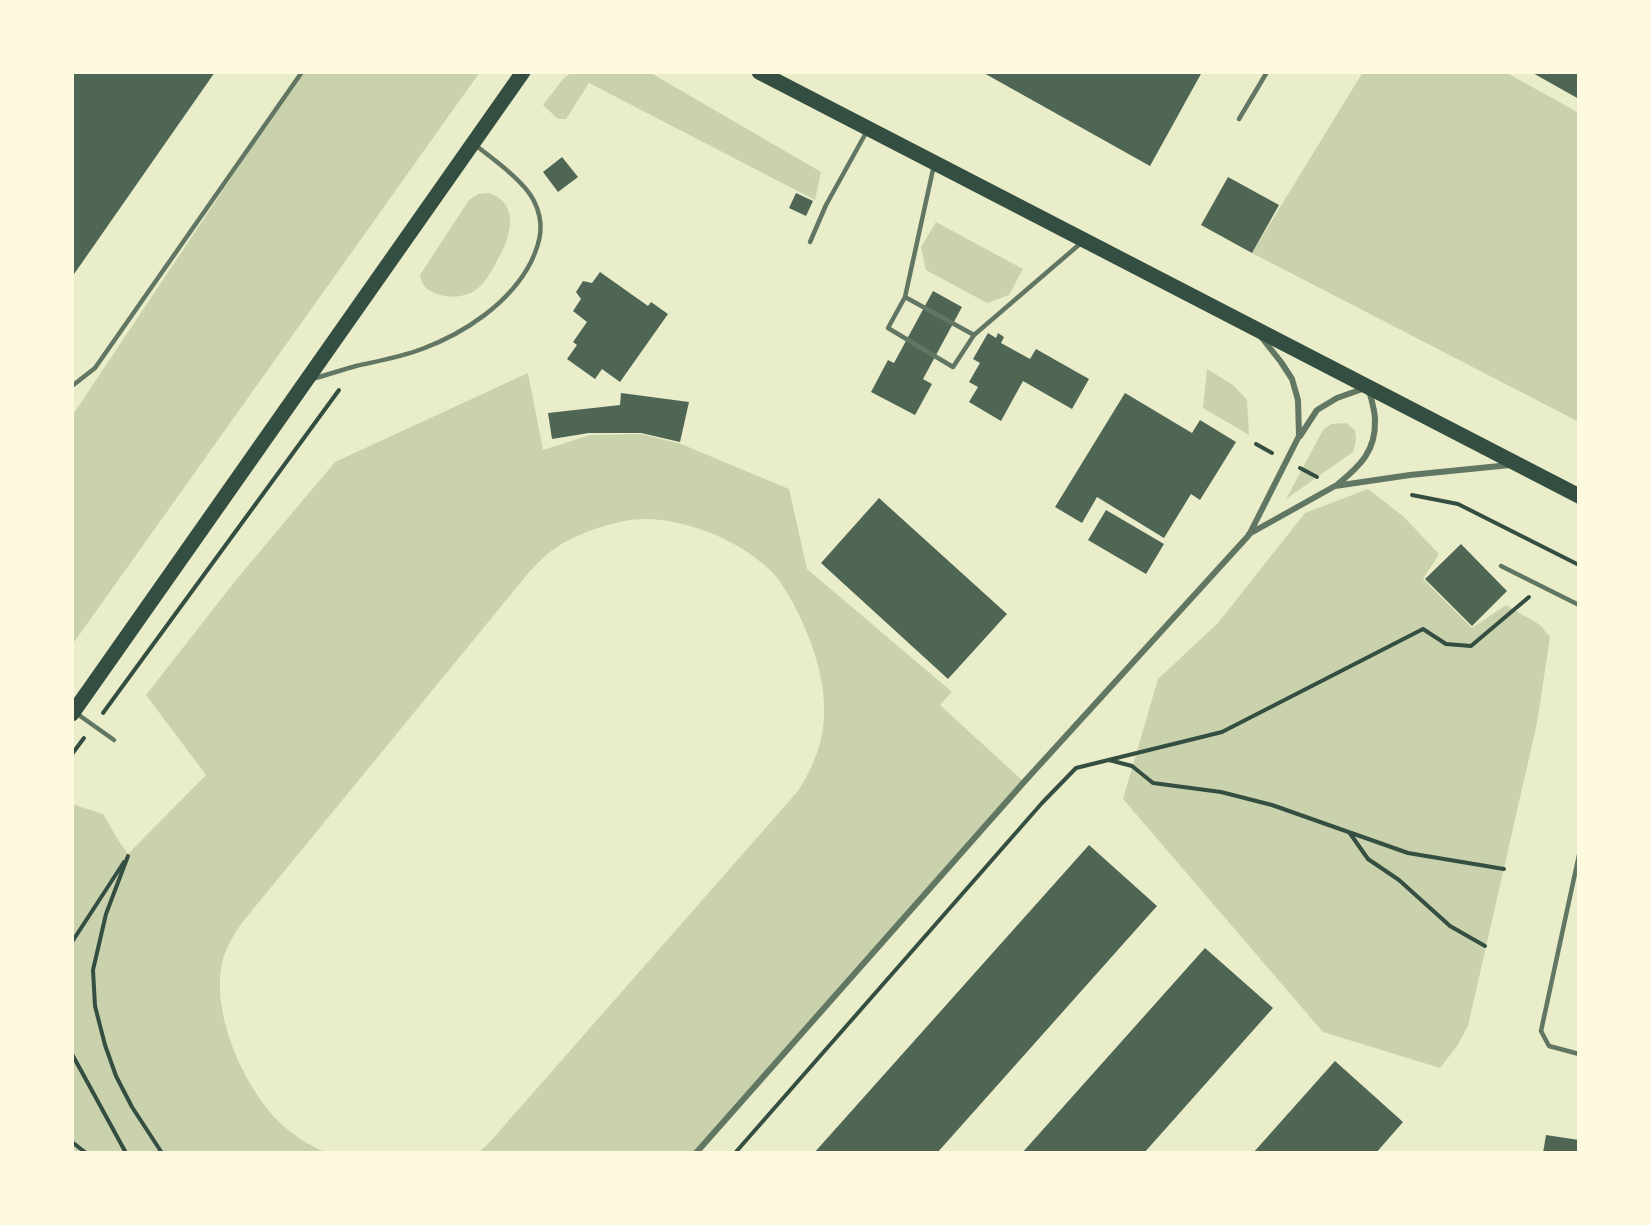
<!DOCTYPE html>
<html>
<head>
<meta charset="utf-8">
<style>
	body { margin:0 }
	#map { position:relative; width:1651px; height:1225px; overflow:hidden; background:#e9edc9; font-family:"Open Sans",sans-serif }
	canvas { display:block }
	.frame { position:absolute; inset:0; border:74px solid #fefae0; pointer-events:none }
</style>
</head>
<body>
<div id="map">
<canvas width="1651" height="1225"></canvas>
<div class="frame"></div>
</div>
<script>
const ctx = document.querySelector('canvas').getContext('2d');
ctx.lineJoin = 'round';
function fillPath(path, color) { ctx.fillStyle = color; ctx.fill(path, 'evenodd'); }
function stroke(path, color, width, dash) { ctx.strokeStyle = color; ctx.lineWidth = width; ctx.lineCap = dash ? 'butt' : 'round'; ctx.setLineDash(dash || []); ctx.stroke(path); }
fillPath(new Path2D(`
	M302,72H480L72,645V416Z
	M572,72H649L821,172L815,200L589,83L566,119H558L543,105L563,79Z
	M1363,72H1505L1579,113V422L1252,253Z
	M489,193C523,205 509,241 496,263C491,272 485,283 477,289C466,298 449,298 437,294C427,290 422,286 420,275L469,200L478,194Z
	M936,222L1023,269L1009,295L987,303L926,270L921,247Z
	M1207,369L1233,385L1247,400L1249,435L1203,408Z
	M528,373L543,450L590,435L641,434L681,444L789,489L807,569L952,692L940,705L1024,782L696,1153H478L489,1143L798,791C810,772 820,751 823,728C829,685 812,639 792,601C786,591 780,580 771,571C740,541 692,521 648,519C621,518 580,532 557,547C547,553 539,562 530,571L241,924C234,934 228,944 224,956C207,1009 246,1095 287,1129C299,1139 312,1146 326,1153H72V804L103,814L118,840L128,854L206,775L146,695L236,580L335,462Z
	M1346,423L1355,430L1356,440L1353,452L1286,499L1323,430L1331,424Z
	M1368,489L1404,517L1439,554L1423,579L1472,628L1506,605L1540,625L1550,637L1537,723L1468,1026L1457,1046L1440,1068L1323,1032L1123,799L1158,679L1218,623L1305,513Z`), '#cad2ad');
fillPath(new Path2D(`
	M72,72H215L72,277Z
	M982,72H1202L1150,166Z
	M1531,72H1579V99Z
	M562,157L578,177L558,192L543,172Z
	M1228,177L1279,205L1252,253L1201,225Z
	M796,193L813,201L806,216L789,208Z
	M600,272L648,306L651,302L668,314L620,382L602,369L595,379L567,359L577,345L573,342L587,322L573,311L581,299L576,292L583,281L592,283Z
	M933,291L962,307L923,379L932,384L915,415L871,392L888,360L894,363Z
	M988,333L996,338L998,333L1004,337L1001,343L1030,359L1036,349L1089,379L1072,409L1023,381L1001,421L969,402L978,387L969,382L980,363L973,359Z
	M621,393L689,402L680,442L641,433H589L552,439L548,413L620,405Z
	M1125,393L1192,433L1200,420L1236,442L1200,500L1191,494L1164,538L1097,497L1082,523L1055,507Z
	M879,498L1007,614L948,679L821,563Z
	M1106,510L1164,544L1146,574L1088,540Z
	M1461,544L1507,591L1472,626L1425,579Z
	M1089,845L1157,906L937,1153H814Z
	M1205,948L1273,1008L1144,1153H1022Z
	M1335,1061L1403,1122L1376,1153H1253Z
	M1546,1135L1579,1140V1153H1543Z`), '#4f6655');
stroke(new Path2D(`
	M1256,444L1272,453
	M1300,468L1317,477
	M1412,495L1458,504L1579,565
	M103,713L339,390
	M72,754L84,738
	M1109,760L1132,766L1153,783L1221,792L1272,805L1408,853L1504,869
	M1349,832L1368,859L1399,880L1450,926L1485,946
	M128,856L106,914L93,970L95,1006L105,1045L116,1076L132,1107L162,1153
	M72,942L124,862
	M72,1054L126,1153
	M72,1142L86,1153
	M735,1153L1042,803L1076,768L1222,732L1423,629L1446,644L1471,646L1529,597`), '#344e41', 4);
stroke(new Path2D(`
	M1239,119L1267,72
	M934,165L905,297L974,335L1081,243
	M810,242L826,205L867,131
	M905,297L888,328L953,367L974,335
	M312,379C327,375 341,370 356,366C378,361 401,357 422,349C465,333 510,303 531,262C541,241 545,223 534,201C525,182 492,158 475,145
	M72,386L95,368L302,72
	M1501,566L1579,605
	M76,713L114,740
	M1579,855L1541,1031L1549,1046L1579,1054`), '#617663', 4.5);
stroke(new Path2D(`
	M1300,436L1317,410L1337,398L1368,387C1371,398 1375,410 1375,420C1376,451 1360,466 1338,484
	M1249,534L1335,486L1410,475L1510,465
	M696,1153L1024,782L1249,535L1299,436L1298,400L1292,379L1281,362L1262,338`), '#617663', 6);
stroke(new Path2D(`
	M759,72L1579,496
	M72,714L523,72`), '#344e41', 15);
</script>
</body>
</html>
